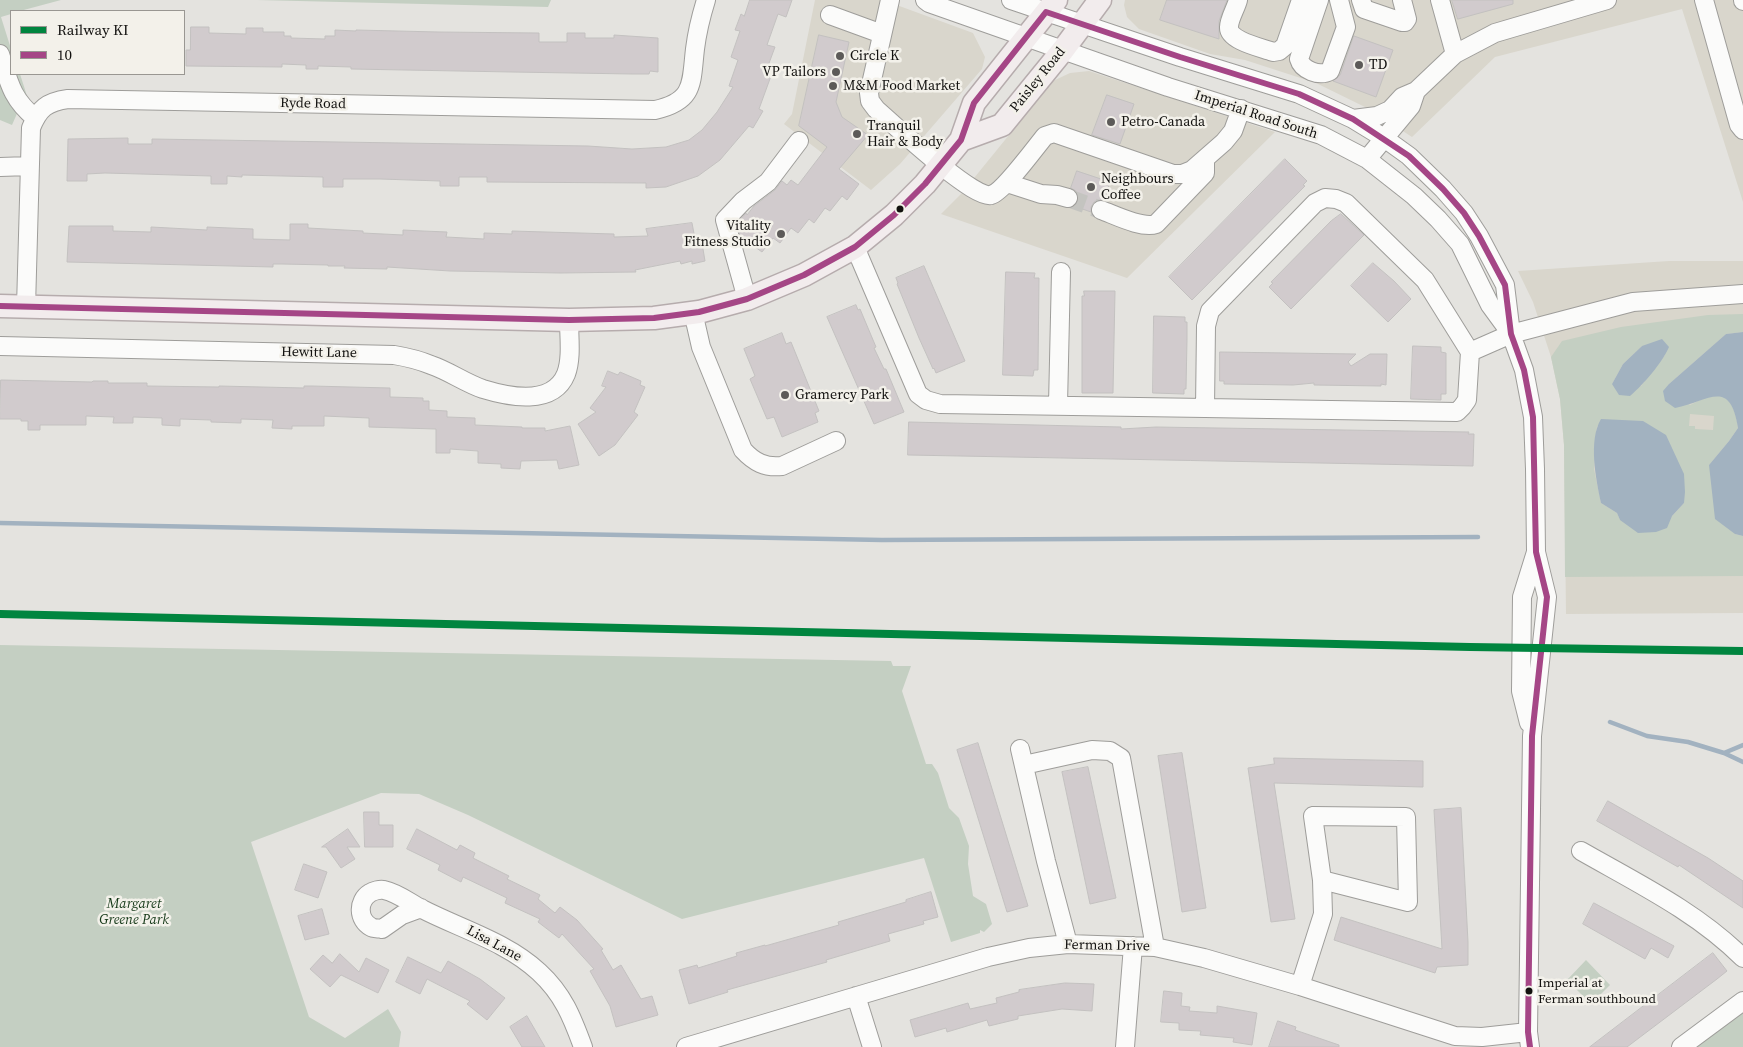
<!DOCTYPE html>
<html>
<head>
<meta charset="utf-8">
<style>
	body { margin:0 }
	#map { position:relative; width:1743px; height:1047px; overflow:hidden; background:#e4e3df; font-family:"Source Serif 4",serif }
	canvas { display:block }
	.legend { position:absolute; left:10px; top:10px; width:175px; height:65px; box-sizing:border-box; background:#f3f1ea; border:1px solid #999792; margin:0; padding:6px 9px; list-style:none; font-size:15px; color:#12110f }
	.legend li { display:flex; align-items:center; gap:10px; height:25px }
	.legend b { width:25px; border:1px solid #999792 }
</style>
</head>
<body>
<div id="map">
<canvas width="1743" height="1047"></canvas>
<ul class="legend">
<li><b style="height:6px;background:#00853f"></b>Railway KI</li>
<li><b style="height:6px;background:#a54686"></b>10</li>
</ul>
</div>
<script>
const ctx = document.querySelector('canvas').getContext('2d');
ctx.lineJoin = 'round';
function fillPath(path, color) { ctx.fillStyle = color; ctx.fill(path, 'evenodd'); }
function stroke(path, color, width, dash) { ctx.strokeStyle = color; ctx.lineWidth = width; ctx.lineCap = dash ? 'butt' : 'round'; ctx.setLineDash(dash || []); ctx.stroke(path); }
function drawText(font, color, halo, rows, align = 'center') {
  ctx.font = font + ' "Source Serif 4",serif'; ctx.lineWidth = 5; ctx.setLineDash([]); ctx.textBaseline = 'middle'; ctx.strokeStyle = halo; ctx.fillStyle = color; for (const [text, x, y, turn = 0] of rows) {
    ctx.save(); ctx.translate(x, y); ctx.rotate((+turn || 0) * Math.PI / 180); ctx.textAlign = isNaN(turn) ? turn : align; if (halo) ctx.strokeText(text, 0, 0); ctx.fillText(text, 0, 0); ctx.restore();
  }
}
fillPath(new Path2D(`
	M815,0H883L973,33L985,57L982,69L900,164L871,190L784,124L792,114Z
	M1125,0H1743V202L1682,9L1495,57L1412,137L1369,109L1316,83L1245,60L1210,54L1139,29L1127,17L1124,5Z
	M1089,71L1275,132L1127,278L941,214L961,194L1053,81L1070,73Z
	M1669,261H1743V613L1566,614L1564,445L1560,399L1551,357L1533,302L1518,271Z`), '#d9d6cc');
fillPath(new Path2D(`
	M0,0H61L20,11H11V14L1,17L11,49V74H20L27,96L19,109L12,125L0,120Z
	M257,0H551L548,7Z
	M1743,314V332L1726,334L1669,384L1690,405C1697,402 1706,396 1713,395C1732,393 1736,414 1738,428L1729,441L1709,465L1735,534L1743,536V576L1565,577L1564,445L1560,399L1551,357L1562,341L1621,327L1708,315ZM1642,346L1665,355L1641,386L1612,384L1623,364ZM1690,414L1714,416L1713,430L1695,429V426H1689ZM1597,426L1684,503L1672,516L1620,520L1617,513L1601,503L1594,469Z
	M0,645L891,661L893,666H911L902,691L926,764H932L938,773L949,808L959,818L969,846L968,864L973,896L986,904L992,924L984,932L980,930V933L951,942L924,858L682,919L468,815L419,794L381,793L251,842L309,1017L345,1038L388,1009L401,1032L399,1047H0Z
	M1586,960L1610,985L1591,1004L1567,980Z
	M1743,1008V1047H1691Z`), '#c4cfc2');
fillPath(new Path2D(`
	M1743,332V536L1735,534L1715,519L1709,465L1729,441L1738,428C1730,377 1708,402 1675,408L1665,401L1663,391L1669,384L1726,334Z
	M1662,339L1669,347C1662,363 1644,384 1630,396L1619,395L1612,384L1623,364L1642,346Z
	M1601,419L1643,421L1666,435L1684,474L1685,492L1684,503L1672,516L1667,528L1656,532L1638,533L1620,520L1617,513L1601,503C1596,479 1588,441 1601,419Z`), '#a2b2c0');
stroke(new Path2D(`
	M0,523L882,540L1478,537
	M1610,722L1647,736L1688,742L1724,753L1743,762
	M1724,753L1743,745`), '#a2b2c0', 4.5);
const building = new Path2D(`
	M750,0H792L786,17L778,14L767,45L775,47L765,74L771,76L759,109L763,111L753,128L749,126L720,160L698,176L666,187L646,188V183L487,182V177H459V186H440V181L380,179H343V187H323V177L242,175V177L227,176V184H211V176L105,173L87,174V181H67L68,139L128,138V144H152V139L588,146L632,149L666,147L689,140L702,130L717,112L733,87L729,86L738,60L731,57L740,31L735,30L741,14L744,16Z
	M1167,0H1227L1219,21V39L1160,20Z
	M1452,0H1513V4L1458,19Z
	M191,27H209V33L246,34V28H263V32H284V36H291V38L325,39V36H335V30L356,31V30L439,32L539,33V42H567V33H585V38H614V35L658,38V72L650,71L649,74H632L512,72L351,69V67L318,66V69H306V65L282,64V67L186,66V50H190Z
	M819,35L849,42L836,102L842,117L868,135L839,169L859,184L847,200L842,196L830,211L825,208L814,223L809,219L798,233L791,228L780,243L773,238L762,252L740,236L737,223L746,213L747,215L754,206L775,190L782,181L787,185L791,180L798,185L827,147L799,126Z
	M1354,36L1393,50L1376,97L1333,81L1340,75Z
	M1107,95L1134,104L1120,144L1092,135Z
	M1285,159L1307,181L1303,185L1305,186L1192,300L1169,277Z
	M1077,171L1110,182L1104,200H1099L1094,202L1091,207V212L1074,206L1078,201V196L1076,191L1071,188Z
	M1341,214L1364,235L1291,309L1269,287L1273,283L1271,282L1331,221Z
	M692,223L696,244L702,243L705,261L692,264V261L681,264L680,261L635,270L636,272L560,273L450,271L387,267V269L344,268L345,266H328V265L282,264H273V267L67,262L69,226H113V231L151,232V227L207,230V227L253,229V239L290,240V224H308V228L363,231V233L403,235V230L423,231L447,232L446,237L484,239V233L512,234V231L614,234V237L648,236L646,229Z
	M1373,263L1394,281L1411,299L1388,322L1351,286Z
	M924,266L965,361L936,373L934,368L933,369L919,338L897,284L898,283L896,278Z
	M1006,272L1035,273L1034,278H1039L1038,370H1034L1033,376L1003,375Z
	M1084,291H1115L1113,393H1082V296H1084Z
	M856,305L858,310L860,309L876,347L874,348L884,369H886L904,412L874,424L827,317Z
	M1154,316L1185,317V322H1187V339L1186,389H1184V394L1153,393Z
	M782,333L786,344L791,342L819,411L815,413L818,422L782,437L774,417L767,419L750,379L755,376L744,349Z
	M1413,346L1441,347V352L1446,353V394H1441V400L1411,399Z
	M1220,352L1356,354L1348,362L1351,366L1370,354H1387L1386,385L1381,384V386L1314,385V383L1293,385L1224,384V381H1220Z
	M608,371L618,375L620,372L641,381L640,385L645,387L634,412L638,415L615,445L599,456L578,424L596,412L590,408L606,387L602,386Z
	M1,380L92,382L93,381H108V383H147V386L219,387V386L304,388V386H312L390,388V397L423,398V401H429V410L447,411V417L475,418V425L522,427V428H545V431L570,426L579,465L559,469L557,460L521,461L520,469L501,468V464L478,463V451L450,449V453H436V429L369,427V418L324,416V426H292V429L272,428L273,420L241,419V423L211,422V420L180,419V426L162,425V418L133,417V423H113L114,417L86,416V425H40V430H28V421H21V419H0Z
	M909,422L1121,427V429L1156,427L1469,432L1468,434H1474L1473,466L908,455Z
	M978,743L1028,906L1007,912L957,750Z
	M1182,753L1206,908L1182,912L1158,756Z
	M1274,758L1423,761V787L1274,783L1295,919L1271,922L1248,768L1274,764Z
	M1088,767L1116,898L1090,904L1062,772Z
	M1608,801L1708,858L1743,881V908L1679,865L1678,867L1597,821Z
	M1461,808L1468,942V965L1437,967L1435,973L1334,940L1341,917L1442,949L1434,810Z
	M364,812H379V825H393V847H365Z
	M348,829L360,847H347L355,859L341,868L326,847H322Z
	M417,829L457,850L460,845L475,853L473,858L509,876L507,879L540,895L538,899L555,913L560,907L577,920L603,949L601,950L613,970L621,965L641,999L652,996L658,1015L616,1027L610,1006L590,971L594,969L562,934L559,938L538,922L540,919L505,903L507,898L463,877L461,882L438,870L440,865L407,849Z
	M304,864L327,872L318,898L295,890Z
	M931,892L938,917L923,921L924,924L888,934L890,941L826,960L827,962L727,990L728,992L689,1004L679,970L697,965L698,968L737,956L736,953L765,945V946L839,925L838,922L906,902V900Z
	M1594,903L1674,946L1668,958L1651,948L1645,959L1583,924Z
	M322,909L329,934L305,940L298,916Z
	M1713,953L1727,971L1717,979L1627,1047H1590Z
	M340,954L359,972L366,958L389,970L378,993L341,975L330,987L310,969L323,955L332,963Z
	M408,957L441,973L448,961L480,979L505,998L487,1020L467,1004L470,1001L427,979L420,994L396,982Z
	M1065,983L1094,984L1092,1011L1062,1009L1018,1016V1019L989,1026L987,1020L947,1032L946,1028L915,1037L910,1020L968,1003L970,1009L997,1003L996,998L1019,992V990Z
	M1164,991L1182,993L1181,1006L1190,1007L1189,1011L1217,1013V1006L1257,1013L1252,1045L1233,1042L1234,1038L1200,1035L1201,1031L1179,1030V1023L1161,1022Z
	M527,1016L545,1047H522L510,1027Z
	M1278,1021L1296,1027L1295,1030L1339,1045V1047H1269Z`);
fillPath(building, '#d1cbcd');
stroke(building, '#c3c1c0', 1);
stroke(new Path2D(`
	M1068,198L1101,210`), '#c4c4c0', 18, [18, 9]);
const minor = new Path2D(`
	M890,0L869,93L870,101L876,109C892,123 974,200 991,195C1003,192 1035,148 1045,136L1054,133L1173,174H1182L1192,170L1224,142L1233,131L1241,109
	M925,0L929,3L1168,87L1321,135L1367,159L1414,196L1438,219L1460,244L1490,305L1509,331
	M1011,0L1180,57L1299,94L1353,119L1384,138L1409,156L1443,189L1464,213L1479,236L1505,285L1511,334L1524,370L1533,417L1535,469L1536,552L1547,597L1532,736L1528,1032L1530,1047
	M1238,0C1236,8 1229,19 1229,27C1228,41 1263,48 1273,52L1279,51L1285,46L1301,0
	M1319,0L1299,59C1302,70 1319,77 1330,71L1346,27L1339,0
	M1361,0L1364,9L1402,22H1405L1407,19L1402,0
	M1440,0L1455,54
	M1704,0L1739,125L1743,130
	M1743,0V1
	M830,15L882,34
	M0,54C9,82 11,98 35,118
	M1353,119L1377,116L1390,110L1402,97L1416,91L1455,54L1495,33L1607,0
	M1367,159L1411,106L1416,91
	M0,167L29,166
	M1007,183L1041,194L1057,195L1068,198
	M1325,198L1336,199L1346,203L1425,280L1470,352L1467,400L1462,407L1457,412L1205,408L1206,326L1210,311L1315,203Z
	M1101,210C1115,215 1142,229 1156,224L1205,173V159
	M855,247L918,394L926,400L940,404L1205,408
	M747,299L725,220L743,201L768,182L799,141
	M26,307L31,128C39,108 47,102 68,99L655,110C695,101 691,83 695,49C697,33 701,16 706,0
	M693,312L701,347L743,450C754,462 765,468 782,466L836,441
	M0,346L394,355C406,357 419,360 431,365C449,371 465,383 483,389C509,397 553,406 566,374C572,358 569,337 569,320
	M1470,352L1511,334L1633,302L1743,294
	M1058,405L1061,272
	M1529,723L1521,691L1522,597L1536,552
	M1020,749L1046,861L1068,944
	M1024,765L1092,750L1110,751L1121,758L1155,947
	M1581,851C1637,883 1697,912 1743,958
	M421,908L402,915L382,929C379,928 374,929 371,927C358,920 357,901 370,893C373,891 380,889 384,890C398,893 410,903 422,909C461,929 507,942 539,972C563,994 572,1017 583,1047
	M1300,986L1323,914L1322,880L1313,816L1406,817L1408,902L1322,880
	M856,996L872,1047
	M686,1047L988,957L1029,948L1068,944L1155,947L1204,958L1300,986L1455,1036L1482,1037L1528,1032
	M1125,1047L1133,946
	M1681,1047L1743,1001`);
const major = new Path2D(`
	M961,140L1002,125L1063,50L1100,0
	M0,306L569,320L654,318L699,312L747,299L804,275L855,247L894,215L925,184L961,140L974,103L1056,0`);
stroke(minor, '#9e9d9a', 20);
stroke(major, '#b6acad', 25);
stroke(minor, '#fbfbfa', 18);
stroke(major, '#f2eced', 22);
stroke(new Path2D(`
	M0,306L569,320L654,318L699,312L747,299L804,275L855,247L894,215L925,184L961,140L974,103L1046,12L1180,57L1299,94L1353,119L1409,156L1443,189L1464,213L1479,236L1505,285L1511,334L1524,370L1533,417L1536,552L1547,597L1532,736L1528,1032L1530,1047`), '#a54686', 6);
stroke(new Path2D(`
	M0,614L1470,647L1743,651`), '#00853f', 8);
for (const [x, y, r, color] of [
	[840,56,5,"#5c5a58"],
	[1359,65,5,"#5c5a58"],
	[836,72,5,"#5c5a58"],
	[833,86,5,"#5c5a58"],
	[1111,122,5,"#5c5a58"],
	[857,134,5,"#5c5a58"],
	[1091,187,5,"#5c5a58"],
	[900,209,4.5,"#12110f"],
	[781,234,5,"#5c5a58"],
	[785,395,5,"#5c5a58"],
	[1529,991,4.5,"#12110f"]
]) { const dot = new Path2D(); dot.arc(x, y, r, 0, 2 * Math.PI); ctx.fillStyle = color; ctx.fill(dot); stroke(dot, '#f3f1ea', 2); }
drawText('13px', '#12110f', '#f3f1ea', [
	["Imperial at",1538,984],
	["Ferman southbound",1538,1000]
], 'left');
drawText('14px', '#12110f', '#f3f1ea', [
	["Circle K",850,56],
	["TD",1369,65],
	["VP Tailors",826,72,"right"],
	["M&M Food Market",843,86],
	["Petro-Canada",1121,122],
	["Tranquil",867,126],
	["Hair & Body",867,142],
	["Neighbours",1101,179],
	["Coffee",1101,195],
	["Vitality",771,226,"right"],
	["Fitness Studio",771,242,"right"],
	["Gramercy Park",795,395]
], 'left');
drawText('14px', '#12110f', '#f3f1ea', [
	["Paisley Road",1038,80,-51],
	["Ryde Road",313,104,1],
	["Imperial Road South",1256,115,18],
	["Hewitt Lane",319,353,1],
	["Lisa Lane",494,944,28],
	["Ferman Drive",1107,946,1]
]);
drawText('italic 14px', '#143817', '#f3f1ea', [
	["Margaret",134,904],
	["Greene Park",134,920]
]);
</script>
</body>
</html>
